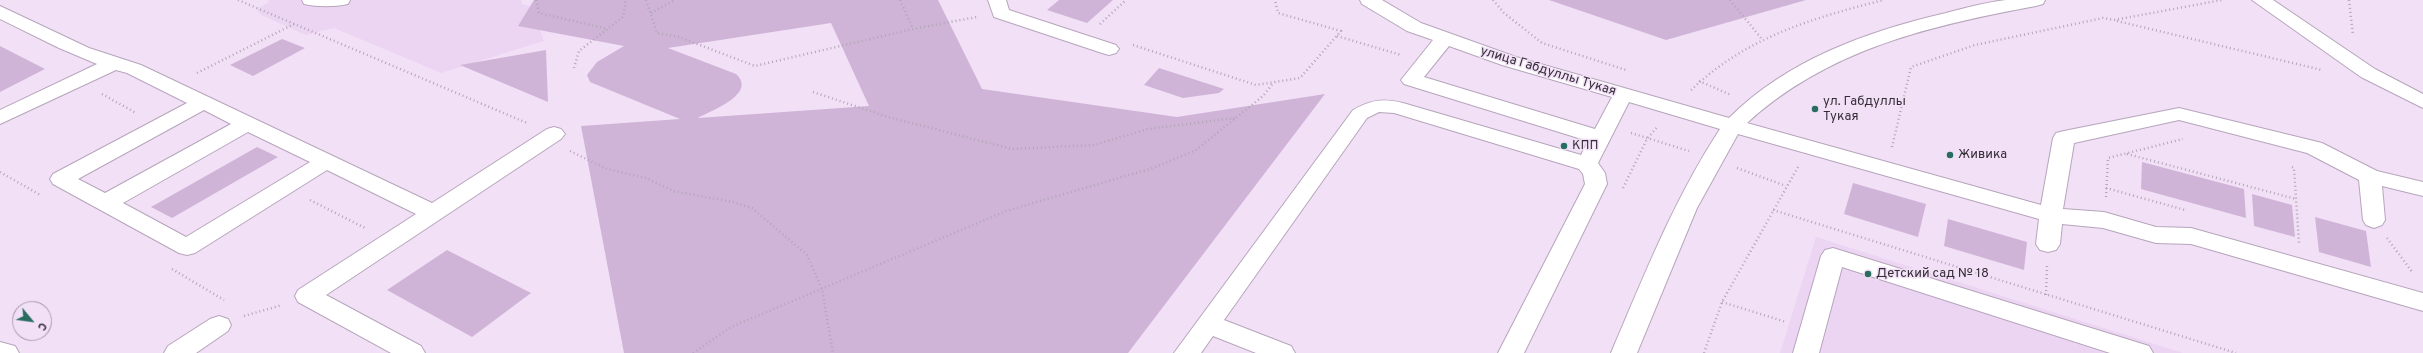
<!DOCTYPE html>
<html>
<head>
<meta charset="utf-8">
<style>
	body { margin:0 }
	#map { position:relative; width:2423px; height:353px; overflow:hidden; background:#f2e0f7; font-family:Overpass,sans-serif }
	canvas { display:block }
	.north { position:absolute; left:12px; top:301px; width:40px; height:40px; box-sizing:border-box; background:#f2e0f7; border:1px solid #a698aa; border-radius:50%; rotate:119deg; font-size:11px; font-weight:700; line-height:16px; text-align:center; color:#342d36 }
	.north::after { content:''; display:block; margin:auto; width:14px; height:18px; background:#286d60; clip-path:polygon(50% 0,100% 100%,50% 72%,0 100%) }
</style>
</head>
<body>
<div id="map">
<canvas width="2423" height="353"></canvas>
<div class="north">С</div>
</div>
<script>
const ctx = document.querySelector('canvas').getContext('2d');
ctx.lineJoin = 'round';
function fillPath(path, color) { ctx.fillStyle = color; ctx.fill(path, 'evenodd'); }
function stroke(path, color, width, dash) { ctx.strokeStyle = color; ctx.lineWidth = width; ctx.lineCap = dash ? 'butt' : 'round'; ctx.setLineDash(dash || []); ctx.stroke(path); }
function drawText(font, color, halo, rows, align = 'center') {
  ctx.font = font + ' Overpass,sans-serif'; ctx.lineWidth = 3; ctx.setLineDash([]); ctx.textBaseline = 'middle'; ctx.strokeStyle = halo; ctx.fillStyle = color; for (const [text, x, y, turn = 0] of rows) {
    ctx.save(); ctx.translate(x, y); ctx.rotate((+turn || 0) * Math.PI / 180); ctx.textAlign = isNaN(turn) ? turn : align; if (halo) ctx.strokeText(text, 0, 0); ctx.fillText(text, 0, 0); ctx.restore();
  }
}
fillPath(new Path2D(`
	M267,0H521L522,4L532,7L544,41L441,73L334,28L306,35L261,15L256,9L270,2Z
	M1816,237L2183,353H1780Z`), '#ecd5f3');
fillPath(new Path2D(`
	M534,0H938L982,89L1177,117L1325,94L1128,353H624L581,126L680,119L590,82L587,75L597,62L624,46L518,26ZM831,23L869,106L698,118C710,111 758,94 736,74L668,48Z
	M1059,0H1113L1087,23L1047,10Z
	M1549,0H1806L1666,40Z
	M282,39L305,48L253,76L230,65Z
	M0,46L45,69L0,92Z
	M546,50L548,102L460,65Z
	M1159,68L1224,89L1219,93L1183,98L1144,85Z
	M257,147L278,157L172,218L151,207Z
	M2142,162L2244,189L2246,218L2141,189Z
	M1853,183L1926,204L1918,237L1844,214Z
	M2252,194L2292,205L2295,237L2254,226Z
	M2315,217L2366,231L2371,267L2319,252Z
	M1948,219L2027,242L2024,270L1944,246Z
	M447,250L531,293L472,337L387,290Z`), '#cfb4d8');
const minor = new Path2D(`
	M302,0H350L348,4C335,7 317,7 304,4Z
	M988,0H1006L1009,10L1116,45L1119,49L1116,53L1109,55L1102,53L994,17Z
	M1360,0H1382L1421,23L1516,57L1729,118C1787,60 1868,31 1946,13C1965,8 1986,2 2006,0C2019,0 2032,0 2045,0L2043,4L2036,6C1932,25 1828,49 1747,123L2041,205L2053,138L2056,133L2064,131L2179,108L2322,143L2377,171L2423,182V196L2382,186L2385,220L2382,225L2374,228L2366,225L2363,220L2359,180L2307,153L2179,120L2074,143L2063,209L2104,212L2156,227L2191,228L2423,293V311L2191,244L2156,243L2103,228L2062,224L2060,244L2056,250L2048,252L2040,250L2036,244L2039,219L1738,134L1697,208L1637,353H1611C1644,276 1674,199 1720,129L1629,102L1598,163L1605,173L1607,184L1524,353H1498L1585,184L1583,174L1579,169L1394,113L1379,112L1367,118L1224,320L1291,346L1295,353H1256L1213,336L1201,353H1174L1353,110C1371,100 1383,98 1403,103L1581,155L1588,141L1404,84L1401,80L1433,40L1407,31L1362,4ZM1449,46L1502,65L1612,97L1595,129L1424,77Z
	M2252,0H2273L2375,69L2423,94V108L2361,77Z
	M0,6L89,48L141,65L432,203L547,129L554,127L561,129L565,134L561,139L326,295L421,346L425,353H391L298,302L295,296L298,290L416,214L327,170L195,253L187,255L179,253L53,184L50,179L53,174L187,103L127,73L116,70L0,124V110L97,64L59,48L0,19ZM204,110L231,124L105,193L78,179ZM248,132L310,162L186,237L123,203Z
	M1833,248L2149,346L2153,353H2110L1842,267L1819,353H1793L1821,256L1825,250Z
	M219,316L228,319L231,325L228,331L196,353H164L168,346L210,319Z
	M0,342L15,346L19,353H0Z`);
stroke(minor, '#b6a5bb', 2);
stroke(new Path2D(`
	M238,0L527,123
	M536,0L539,13L608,29
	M646,0L657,33L679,37L755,66L913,29L977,17
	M900,0L913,29
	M1493,0L1504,13L1542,43L1626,70
	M1730,0L1761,38
	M2349,0L2353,35
	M651,13L675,0
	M2117,21L2322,70
	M1100,24L1126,0
	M1337,36L1401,55
	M1133,45L1256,85L1300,78L1341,31L1278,13L1275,0
	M574,68L579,51L623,17L626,0
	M197,73L294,24
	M1699,81L1731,95
	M1691,90C1747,37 1810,19 1883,0
	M813,92L888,117L1012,149L1094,145L1148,129L1235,118
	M102,94L136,113
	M1631,133L1689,151
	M1892,147L1911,67L1975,45L2103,18L2114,20L2222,0
	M570,151L607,169L646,178L673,191L733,202L752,208L807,255L822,289L833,353
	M2127,154L2296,199
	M2292,167L2294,168L2299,243
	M1737,168L1786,186
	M0,172L40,195
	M1623,188L1647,139L1658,126
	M2106,188L2185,210
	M2106,197L2108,158L2183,139
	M310,200L365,228
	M1773,210L2236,353
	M2387,238L2413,273
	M172,269L224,300
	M2046,295L2047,266
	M1722,302L1786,322
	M244,316L282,305
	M693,353L731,327L1006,211L1153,168L1196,150L1263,96L1274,82
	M1704,353L1722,302L1798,167`), '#b3a5b7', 2.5, [1, 3]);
fillPath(minor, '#fff');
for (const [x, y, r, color] of [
	[1815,109,4,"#286d60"],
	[1564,146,4,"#286d60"],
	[1950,155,4,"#286d60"],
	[1868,274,4,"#286d60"]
]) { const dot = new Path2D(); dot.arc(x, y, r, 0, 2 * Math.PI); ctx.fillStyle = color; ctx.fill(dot); stroke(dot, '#f2e0f7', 1.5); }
drawText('13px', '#342d36', '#f2e0f7', [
	["улица Габдуллы Тукая",1548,72,17]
]);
drawText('13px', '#342d36', '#f2e0f7', [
	["ул. Габдуллы",1823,102],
	["Тукая",1823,117],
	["КПП",1572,146],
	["Живика",1958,155],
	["Детский сад № 18",1876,274]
], 'left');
</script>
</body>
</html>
